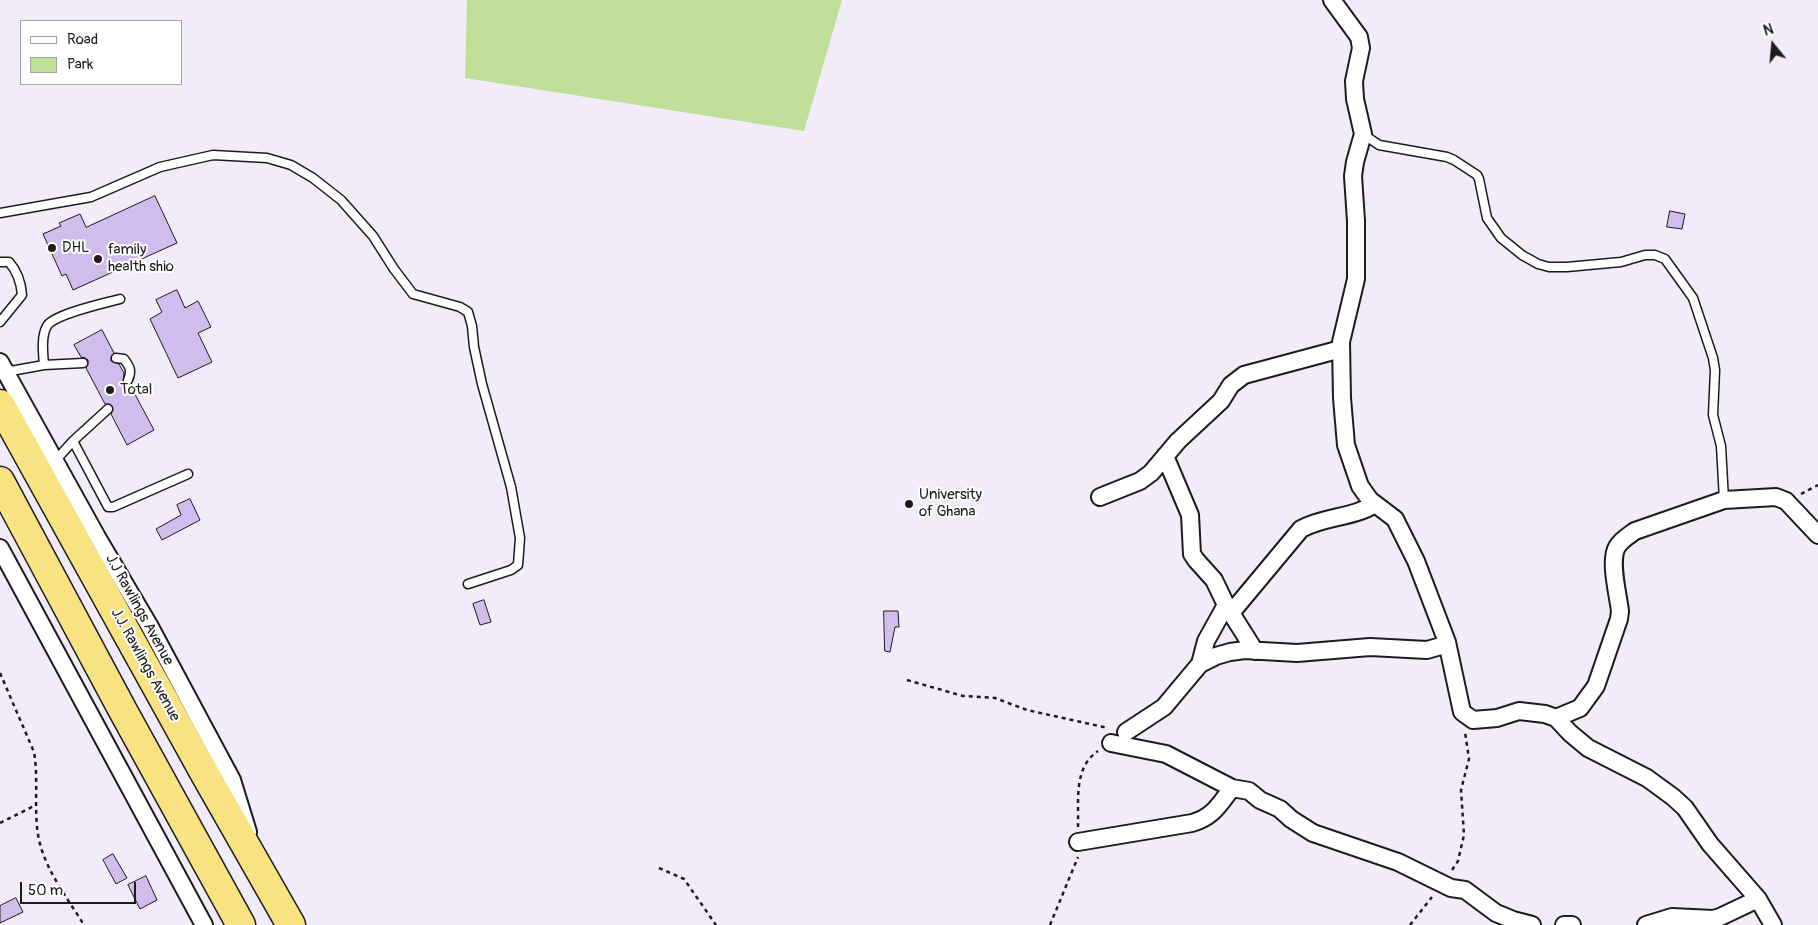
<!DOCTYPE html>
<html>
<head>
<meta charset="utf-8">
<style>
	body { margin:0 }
	#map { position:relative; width:1818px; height:925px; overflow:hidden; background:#fff; font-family:Pangolin,sans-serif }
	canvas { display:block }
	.legend { position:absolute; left:20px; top:20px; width:162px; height:65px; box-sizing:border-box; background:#fff; border:1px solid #a4a4a4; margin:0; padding:6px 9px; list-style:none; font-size:15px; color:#1c1c1c }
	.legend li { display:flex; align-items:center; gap:10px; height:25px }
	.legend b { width:25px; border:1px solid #a4a4a4 }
	.north { position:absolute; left:1748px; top:20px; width:50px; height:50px; -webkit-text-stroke:4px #fff; paint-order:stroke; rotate:343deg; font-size:14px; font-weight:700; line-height:20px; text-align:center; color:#1c1c1c }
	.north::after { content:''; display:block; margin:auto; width:18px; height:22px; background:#1c1c1c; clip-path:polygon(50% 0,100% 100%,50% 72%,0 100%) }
	.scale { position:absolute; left:20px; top:882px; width:116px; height:22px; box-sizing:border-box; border:2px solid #1c1c1c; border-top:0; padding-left:6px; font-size:15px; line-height:18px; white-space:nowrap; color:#1c1c1c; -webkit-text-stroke:4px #fff; paint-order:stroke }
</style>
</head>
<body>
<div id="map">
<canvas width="1818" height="925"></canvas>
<ul class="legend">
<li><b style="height:6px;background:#fff"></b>Road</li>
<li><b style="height:14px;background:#bfde97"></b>Park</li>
</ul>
<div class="north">N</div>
<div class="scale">50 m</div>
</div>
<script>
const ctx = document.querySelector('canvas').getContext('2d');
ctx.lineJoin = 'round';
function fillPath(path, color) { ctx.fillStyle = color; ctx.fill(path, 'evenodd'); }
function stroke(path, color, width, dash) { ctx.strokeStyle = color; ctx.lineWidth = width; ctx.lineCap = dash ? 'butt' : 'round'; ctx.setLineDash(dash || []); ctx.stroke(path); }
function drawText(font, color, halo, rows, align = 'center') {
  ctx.font = font + ' Pangolin,sans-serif'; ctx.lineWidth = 4; ctx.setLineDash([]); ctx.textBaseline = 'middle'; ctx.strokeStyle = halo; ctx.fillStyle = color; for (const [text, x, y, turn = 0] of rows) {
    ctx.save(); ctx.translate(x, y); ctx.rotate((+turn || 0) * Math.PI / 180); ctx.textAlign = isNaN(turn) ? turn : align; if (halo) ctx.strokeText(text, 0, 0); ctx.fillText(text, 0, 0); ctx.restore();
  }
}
fillPath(new Path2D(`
	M0,0H1818V925H0ZM21,21H181V84H21Z`), '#f1ebfa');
fillPath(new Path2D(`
	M467,0H842L804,131L465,78Z`), '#bfde97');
const building = new Path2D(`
	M155,196L177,243L73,290L66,274L62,276L43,234L61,226L59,223L80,214L86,227Z
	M1670,211L1685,214L1682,229L1667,227Z
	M177,290L185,308L198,301L211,327L198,333L212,362L178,378L150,319L162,312L156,300Z
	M102,330L114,353L111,357V361L119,364L124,373L123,383L126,385H130L154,430L127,445L111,414L113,410L112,406L109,404H105L86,368L88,365V360L85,358L81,357L74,345Z
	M190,499L200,520L162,540L156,529L181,515L177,505Z
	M484,600L491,622L480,625L473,604Z
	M884,611H898L899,627H895L890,652L885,651Z
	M113,854L127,878L116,884L103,860Z
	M146,876L157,900L140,909L128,885Z
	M16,898L23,912L0,923V906Z`);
fillPath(building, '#d1bded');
stroke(building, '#1c1c1c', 1);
const lane = new Path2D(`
	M1363,134L1379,145L1447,157L1454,160L1477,175L1479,179L1487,218L1501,238L1522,255L1538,264L1549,267H1567L1621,262L1645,255H1655L1665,259L1693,298L1713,358L1715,370L1713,415L1721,446L1724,500
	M0,213L91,197L160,167L213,155L267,158L291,165L313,178L341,200L373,236L394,269L413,294L460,307L468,312L472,326L474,347L482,384L511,487L520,538L518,565L511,570L468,584
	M0,262H9C18,272 21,282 22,295L0,322
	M116,358L124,359C130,367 132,371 128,380
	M44,365C43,353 41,336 47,326C54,314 106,303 120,299
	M5,372L44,365L83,363
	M73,441L108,507H113L188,474
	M55,461L73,441L108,409`);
const street = new Path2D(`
	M1332,0L1359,37L1361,48L1354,81L1355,99L1363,134L1355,162L1353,176L1356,221V279L1341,342L1342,398L1346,445L1360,486L1370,500L1395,519L1416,561L1447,642L1462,712L1473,720L1497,718L1519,711L1545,714L1556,718L1570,733L1588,748L1647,778L1673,797L1685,808L1710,844L1758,899L1773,925
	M0,362L97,537L149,625L232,780L248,832
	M1165,456L1190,515L1192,554L1196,560L1214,580L1226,605L1255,651
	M1100,497L1140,481L1151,473L1178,441L1221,401L1231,385L1244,375L1341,349
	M0,548L204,925
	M1231,613L1301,529C1324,516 1353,518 1375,504
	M1200,664L1206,641L1226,605
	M1556,718L1580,708L1596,686L1619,619L1620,611C1618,594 1609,561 1617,547C1621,540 1628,536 1635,531L1724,500L1776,497L1786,501L1818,535
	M1126,732L1164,707L1200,664L1216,656L1230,652L1245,650L1297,653L1370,647L1427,650L1441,646L1447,642
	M1111,743L1166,754L1232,788L1249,791L1260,800L1280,809L1291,819L1313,833L1398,862L1451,888L1465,890L1496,913L1513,920L1532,925
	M1078,842L1192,823C1213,817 1219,805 1232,788
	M1564,925H1572
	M1646,925L1672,917L1713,919L1720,917L1758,899`);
const highway = new Path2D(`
	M0,404L206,776L291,925
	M0,481L122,709L241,925`);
stroke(lane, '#1c1c1c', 11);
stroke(street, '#1c1c1c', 20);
stroke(highway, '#1c1c1c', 31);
stroke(new Path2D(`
	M1801,494L1818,485
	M0,673L34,752C39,781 33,811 39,840C46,871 68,899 84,925
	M907,680L963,696L995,698L1027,710L1108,728
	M0,823L36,805
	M1078,827C1079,801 1073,768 1098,751
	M659,868L684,879L716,925
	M1452,870L1458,861L1464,835L1461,790L1469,759L1465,732
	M1050,925L1078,857
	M1410,925L1432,897`), '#1c1c1c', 2.5, [4, 4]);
stroke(lane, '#fff', 8);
stroke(street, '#fff', 16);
stroke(highway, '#f8e281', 28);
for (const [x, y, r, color] of [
	[52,248,5,"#1c1c1c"],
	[98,259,5,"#1c1c1c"],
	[110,390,5,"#1c1c1c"],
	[909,504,5,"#1c1c1c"]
]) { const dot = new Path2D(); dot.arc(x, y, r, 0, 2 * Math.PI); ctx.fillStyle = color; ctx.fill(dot); stroke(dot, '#fff', 2); }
drawText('15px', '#1c1c1c', '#fff', [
	["DHL",62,248],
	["family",108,250],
	["health shio",108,267],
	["Total",120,390],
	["University",919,495],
	["of Ghana",919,512]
], 'left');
drawText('15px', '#1c1c1c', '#fff', [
	["J.J Rawlings Avenue",139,610,61],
	["J.J. Rawlings Avenue",145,665,61]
]);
</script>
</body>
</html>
